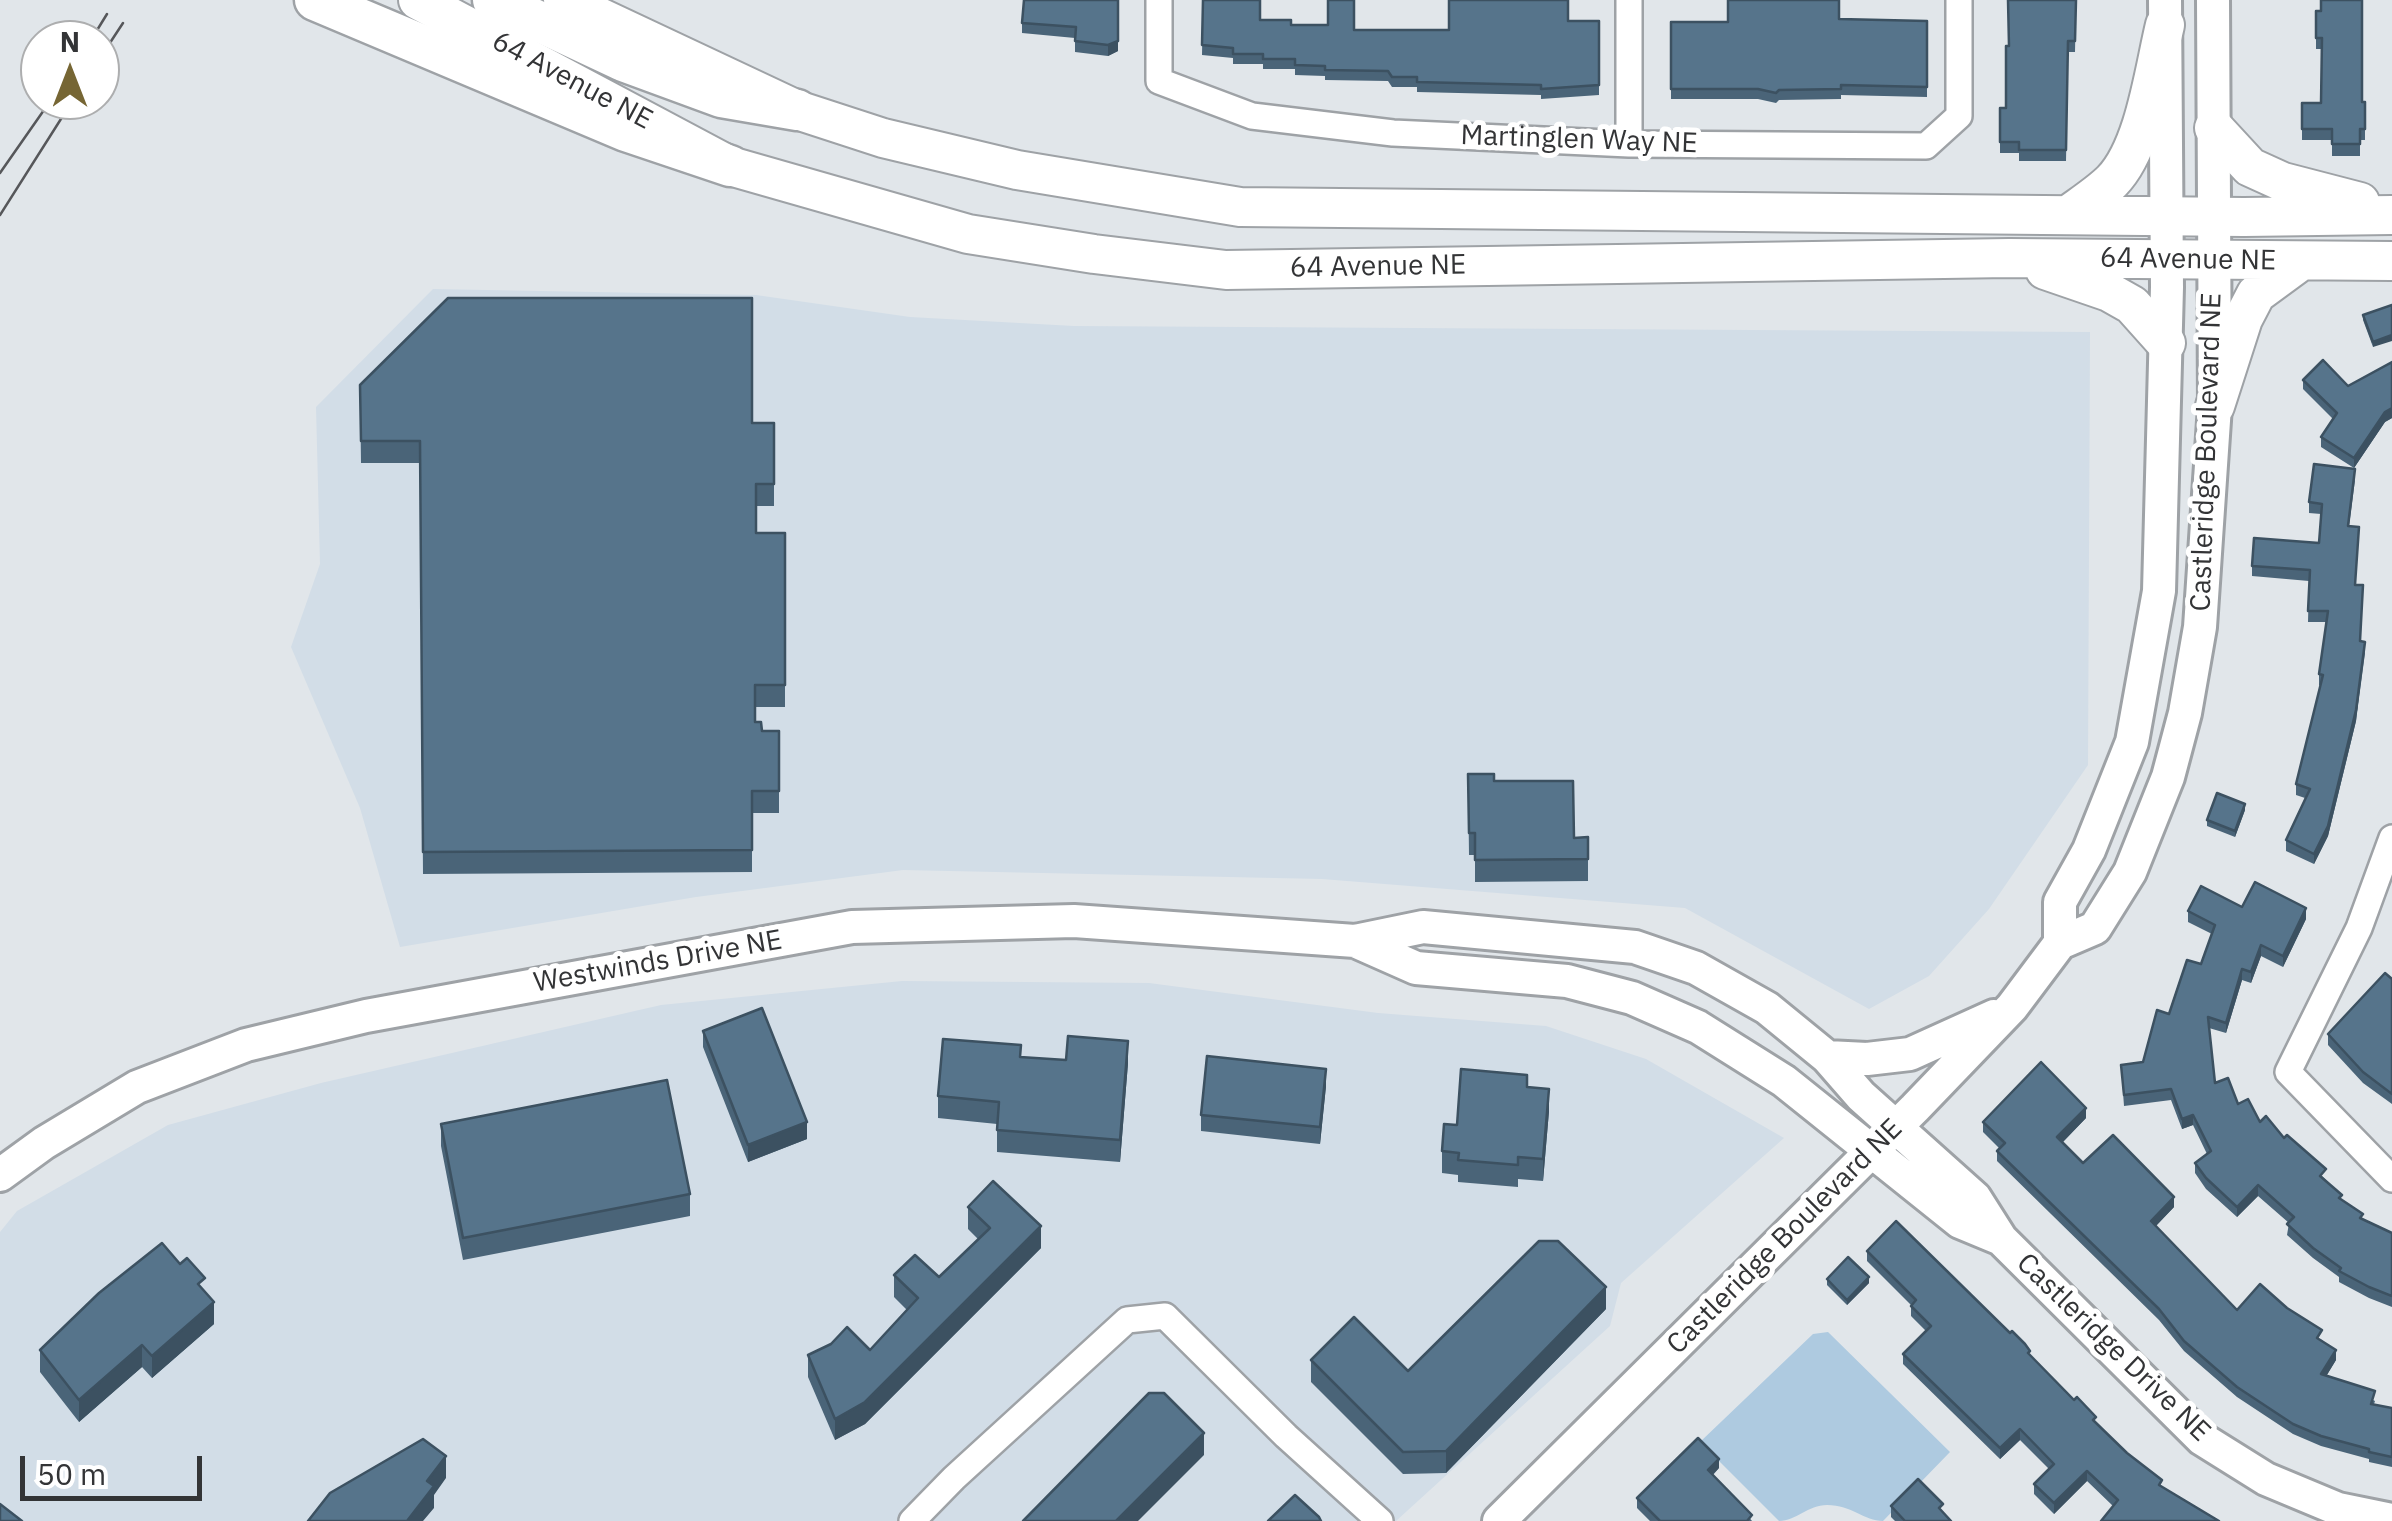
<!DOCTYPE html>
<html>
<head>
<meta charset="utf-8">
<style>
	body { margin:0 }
	#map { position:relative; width:2392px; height:1521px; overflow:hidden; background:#e1e6ea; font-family:"IBM Plex Sans",sans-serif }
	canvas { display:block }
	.north { position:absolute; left:20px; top:20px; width:100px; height:100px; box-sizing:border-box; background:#fff; border:2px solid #adaeaf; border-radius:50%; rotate:0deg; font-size:28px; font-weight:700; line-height:40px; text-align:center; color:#333436 }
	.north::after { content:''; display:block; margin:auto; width:35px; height:45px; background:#766634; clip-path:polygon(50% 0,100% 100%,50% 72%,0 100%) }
	.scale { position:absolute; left:20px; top:1456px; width:182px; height:45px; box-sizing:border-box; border:5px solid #333436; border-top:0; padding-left:12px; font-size:30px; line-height:35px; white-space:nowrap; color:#333436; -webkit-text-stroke:8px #fff; paint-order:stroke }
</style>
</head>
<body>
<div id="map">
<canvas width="2392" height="1521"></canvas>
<div class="north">N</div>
<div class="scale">50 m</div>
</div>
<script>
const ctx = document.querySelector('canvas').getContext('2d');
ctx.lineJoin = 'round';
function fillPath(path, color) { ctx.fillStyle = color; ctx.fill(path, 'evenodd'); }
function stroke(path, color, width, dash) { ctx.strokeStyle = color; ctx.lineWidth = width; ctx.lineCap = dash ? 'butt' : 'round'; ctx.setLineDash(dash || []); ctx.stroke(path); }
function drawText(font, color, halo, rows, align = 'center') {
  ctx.font = font + ' "IBM Plex Sans",sans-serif'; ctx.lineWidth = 10; ctx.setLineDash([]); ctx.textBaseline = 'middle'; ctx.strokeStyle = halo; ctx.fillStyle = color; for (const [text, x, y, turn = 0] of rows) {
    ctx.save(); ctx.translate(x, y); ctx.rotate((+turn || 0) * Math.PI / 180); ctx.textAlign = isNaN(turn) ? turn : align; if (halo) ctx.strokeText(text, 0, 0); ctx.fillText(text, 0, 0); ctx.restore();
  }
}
fillPath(new Path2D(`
	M433,289L756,295L910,317L1074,326L2090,332L2088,765L1989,909L1929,976L1869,1009L1685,908L1322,879L903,870L696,897L400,947L360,808L291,647L320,564L316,407Z
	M902,981L1149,983L1378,1013L1546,1026L1646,1059L1784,1138L1621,1283L1610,1326L1396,1521H0V1232L17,1211L168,1125L321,1083L661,1005Z`), '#d2dde7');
fillPath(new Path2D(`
	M1828,1332L1950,1452L1883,1521C1864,1521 1852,1505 1827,1505C1808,1505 1796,1521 1779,1521L1700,1442L1813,1334Z`), '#aecae0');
const minor = new Path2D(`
	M1159,0V81L1252,116L1393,133L1629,144L1926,146L1959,116V0
	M1629,0V144
	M2392,838L2359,928L2288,1072L2392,1179
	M912,1521L954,1478L1127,1320L1165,1316L1286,1436L1380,1521`);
const tertiary = new Path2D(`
	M1355,941L1416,968L1567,981L1632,998L1698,1027L1784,1081L1960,1222L2001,1239
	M2060,943V902L2089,850L2132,742L2159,591L2167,287L2165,0
	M1827,1057L1867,1059L1910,1054L1994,1016
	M0,1175L44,1143L137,1087L246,1045L366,1016L852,927L1074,921L1355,941L1423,927L1635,947L1696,968L1767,1008L1827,1057L1861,1096L1975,1198L2001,1239L2202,1439L2266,1479L2338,1509L2392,1520
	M1499,1521L1915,1108L2012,1007L2060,943L2095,928L2130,872L2168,777L2185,713L2200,627L2215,406L2213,0`);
const secondary = new Path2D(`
	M418,0L730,166L968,234L1094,254L1226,270L2009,258L2392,261
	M563,0L797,110L883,138L1017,170L1240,207L2244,217L2392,215
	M2214,128L2250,167L2283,182L2360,202
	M2068,215C2083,204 2100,193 2112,181C2145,147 2154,70 2165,25
	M2045,270L2109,292L2132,305L2166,343
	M2215,406L2243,319L2256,294L2301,261`);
const primary = new Path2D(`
	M315,0L626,131L730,166
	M493,0L623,61L721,97L797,110`);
stroke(minor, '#9ea2a6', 30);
stroke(tertiary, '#9ea2a6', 38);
stroke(secondary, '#9ea2a6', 42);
stroke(primary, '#9ea2a6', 45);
stroke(minor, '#fff', 25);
stroke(tertiary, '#fff', 32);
stroke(secondary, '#fff', 38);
stroke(primary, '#fff', 40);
stroke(new Path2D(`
	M91,40L107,14
	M100,58L123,23
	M0,173L51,100
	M0,215L73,100`), '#56575a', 2.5);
fillPath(new Path2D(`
	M1118,0V51L1108,56L1075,52V38L1022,33V23Z
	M1203,0L1260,20L1291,25L1354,30H1449L1568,21H1599V95L1541,99V95L1417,92V87H1392L1388,81L1325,80V76L1295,75V69H1263V64H1233V58L1202,55Z
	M2076,0L2075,52H2068L2066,161H2019V153H2000V108H2006L2009,46Z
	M2316,11H2321L2362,102H2365V140H2360V156H2332V140H2302V103H2321L2322,49H2316Z
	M1839,19L1927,21V97L1841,95V99L1779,100L1776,103L1758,99H1671V22Z
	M2392,305L2373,347L2363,320V315Z
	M2392,362V418L2385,422L2354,468L2321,447V437L2333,419L2303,389V380L2348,386Z
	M360,385L752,423H774V506H756V533H785V707H755V722L762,731H779V813H752V872L423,874L420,463H361Z
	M2355,480L2349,526L2356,585L2360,641L2365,653L2356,721L2328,836L2314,864L2286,851V840L2305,798L2296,795V784L2320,685H2319V674L2326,622H2308L2309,581L2252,576V566L2319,543L2321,514L2309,513V502Z
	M1468,774L1494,781L1574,838L1588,837V881L1475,882V855H1469Z
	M2245,810L2235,837L2207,826V820Z
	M2242,907L2306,919L2283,967L2261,956L2251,983L2242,980L2226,1033L2209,1028L2215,1083L2260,1122L2284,1138L2326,1180L2342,1200L2363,1219L2392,1233V1307L2369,1298L2339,1282V1277L2313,1258L2287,1235L2289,1223L2258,1196L2237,1217L2206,1189L2195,1173V1163L2207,1154L2193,1125L2182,1129L2171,1100L2124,1106L2121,1065L2143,1062L2169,1014L2201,964L2212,934L2188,922V911Z
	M2392,979V1104L2363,1083L2328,1045V1034Z
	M703,1031L807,1139L748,1162L703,1047Z
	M1021,1057L1128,1063L1120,1162L997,1152V1124L938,1118V1096Z
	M1326,1086L1320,1144L1201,1131V1115Z
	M1527,1087L1549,1111L1543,1181L1518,1179V1187L1458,1182V1175L1442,1173V1151L1457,1125Z
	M2086,1118L2062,1143L2083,1163L2174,1207L2156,1226L2237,1310L2322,1340L2336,1360L2326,1376L2375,1401L2374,1404L2392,1408V1467L2369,1462V1459L2321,1446L2293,1434L2237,1397L2184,1351L2159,1320L1997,1161V1151L1999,1148L1983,1132V1122Z
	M441,1124L690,1194V1216L463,1260L441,1146Z
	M968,1207L1041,1248L865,1424L835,1440L808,1377V1355L870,1350L907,1310L894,1297V1275L939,1277L978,1239L968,1229Z
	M1867,1251L2030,1356L2096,1423L2162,1487L2219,1521H2101L2113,1506L2087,1481L2054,1514L2034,1494V1484L2049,1469L2020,1440L2000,1459L1903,1364V1354L1926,1331L1911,1316V1305L1867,1261Z
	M1827,1279L1869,1283L1847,1305L1827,1285Z
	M205,1291L214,1324L152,1378L142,1367L79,1422L40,1372V1350Z
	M1606,1309L1446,1473L1403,1474L1311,1382V1360L1408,1371Z
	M1719,1468L1713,1475L1752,1521H1650L1637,1508V1498Z
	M1891,1506L1943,1512L1951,1521H1895L1891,1517Z`), '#4a6478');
fillPath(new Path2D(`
	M1118,41V51L1108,56V45Z
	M2392,335V341L2373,347V342Z
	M2392,408V418L2385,422L2354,468V458L2385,412Z
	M2365,642L2356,721L2328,836L2314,864V854Z
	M2245,804V810L2235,837V831Z
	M2306,908V919L2283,967V956Z
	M2261,945V956L2251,983V972Z
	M2242,969V980L2226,1033V1023Z
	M1128,1041V1063L1120,1162V1140Z
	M1326,1069V1086L1320,1144V1127Z
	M1549,1089V1111L1543,1181V1159Z
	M2086,1108V1118L2057,1148V1137Z
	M2193,1115V1125L2182,1129V1119Z
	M807,1122V1139L748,1162V1145Z
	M2258,1185V1196L2237,1217V1207Z
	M2174,1197V1207L2151,1231V1221Z
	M1041,1226V1248L865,1424L835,1440V1419Z
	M1869,1277V1283L1847,1305V1300Z
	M1606,1287V1309L1446,1473V1451Z
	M214,1302V1324L152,1378V1356Z
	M142,1345V1367L79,1422V1400Z
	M2336,1350V1360L2321,1385V1374Z
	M2020,1429V1440L2000,1459V1448Z
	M1204,1433V1455L1138,1521H1116Z
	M446,1456V1478L434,1495V1508L423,1521H407L427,1481Z
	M1719,1459V1468L1708,1479V1470Z
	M2087,1471V1481L2054,1514V1503Z`), '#3c5161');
const building = new Path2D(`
	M1024,0H1118V41L1108,45L1075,41L1076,27L1022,23Z
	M1203,0H1260V20H1291V25H1328V0H1354V30H1449V0H1568V21H1599V85L1541,89V85L1417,82V77H1392L1388,71L1325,70V66L1295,65V59H1263V54H1233V48L1202,45Z
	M1728,0H1839V19L1927,21V87L1841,85V89L1779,90L1776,93L1758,89H1671V22H1728Z
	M2008,0H2076L2075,41H2068L2066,150H2019V142H2000V108H2006V46H2009Z
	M2321,0H2362V102H2365V129H2360V144H2332V129H2302V103H2321L2322,38H2316V11H2321Z
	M448,298H752V423H774V484H756V533H785V685H755V722H761L762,731H779V791H752V850L423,852L420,441H361L360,385Z
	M2392,305V335L2373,342L2363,315Z
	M2323,360L2348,386L2392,362V408L2385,412L2354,458L2321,437L2337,413L2303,380Z
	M2314,464L2355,469L2348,526L2359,527L2355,585H2363L2360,641L2365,642L2356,710L2328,826L2314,854L2286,840L2310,789L2296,784L2323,675L2319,674L2328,611H2308L2310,570L2252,566L2254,538L2319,543L2322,504L2309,502Z
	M1468,774H1494V781H1573L1574,838L1588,837V859L1475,860V833H1469Z
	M2217,793L2245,804L2235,831L2207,820Z
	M2255,882L2306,908L2283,956L2261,945L2251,972L2242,969L2226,1023L2208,1017L2215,1083L2228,1078L2238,1104L2248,1099L2260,1122L2266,1116L2284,1138L2287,1135L2326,1169L2320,1176L2342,1195L2339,1198L2363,1214L2360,1218L2392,1233V1296L2369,1287L2339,1271L2341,1268L2313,1248L2287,1224L2294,1217L2258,1185L2237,1207L2206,1178L2195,1163L2211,1151L2193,1115L2182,1119L2171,1089L2124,1095L2121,1065L2143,1062L2157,1010L2169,1014L2187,960L2201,964L2215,925L2188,911L2201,886L2242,907Z
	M2385,973L2392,979V1094L2363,1072L2328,1034Z
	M762,1008L807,1122L748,1145L703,1031Z
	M1068,1036L1128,1041L1120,1140L997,1130L999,1102L938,1096L943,1039L1021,1045L1020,1057L1066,1060Z
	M1207,1056L1326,1069L1320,1127L1201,1115Z
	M2041,1062L2086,1108L2057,1137L2083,1163L2113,1135L2174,1197L2151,1221L2237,1310L2260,1284L2287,1308L2322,1330L2317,1338L2336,1350L2321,1374L2375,1391L2371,1404L2392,1408V1457L2369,1452V1449L2321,1436L2293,1424L2237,1387L2184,1341L2159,1309L1997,1151L2005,1143L1983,1122Z
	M1461,1069L1527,1075V1087L1549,1089L1543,1159L1518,1157V1165L1458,1160L1459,1153L1442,1151L1444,1124L1457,1125Z
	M667,1080L690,1194L463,1238L441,1124Z
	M993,1181L1041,1226L865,1402L835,1419L808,1355L831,1344L847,1327L870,1350L918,1298L894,1275L915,1255L939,1277L990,1228L968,1207Z
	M1896,1221L2010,1333L2012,1331L2025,1344L2030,1351L2028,1353L2074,1400L2077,1397L2096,1417L2093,1420L2127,1453L2162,1480L2159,1485L2219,1521H2101L2118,1500L2087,1471L2054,1503L2034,1484L2054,1464L2020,1429L2000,1448L1903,1354L1931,1326L1911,1306L1916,1300L1867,1251Z
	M1539,1241H1558L1606,1287L1446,1451L1403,1452L1311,1360L1354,1317L1408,1371Z
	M162,1243L180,1264L187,1258L205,1278L198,1284L214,1302L152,1356L142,1345L79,1400L40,1350L99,1293Z
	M1848,1257L1869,1277L1847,1300L1827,1279Z
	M1149,1393H1164L1204,1433L1116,1521H1023Z
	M1698,1438L1719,1459L1708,1470L1752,1515L1747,1521H1660L1637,1498Z
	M423,1439L446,1456L427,1481L434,1486L407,1521H308L330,1493Z
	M1918,1479L1943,1504L1939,1508L1951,1521H1905L1891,1506Z
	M1295,1495L1319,1517L1321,1521H1268Z
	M0,1504L22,1521H0Z`);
fillPath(building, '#56748b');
stroke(building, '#3c5161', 2.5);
drawText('28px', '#333436', '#fff', [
	["64 Avenue NE",572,81,28],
	["Martinglen Way NE",1579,140,2],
	["64 Avenue NE",2188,260,1],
	["64 Avenue NE",1378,267,-1],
	["Castleridge Boulevard NE",2207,452,-88],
	["Westwinds Drive NE",658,962,-10],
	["Castleridge Boulevard NE",1785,1237,-45],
	["Castleridge Drive NE",2113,1348,44]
]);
</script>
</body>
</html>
